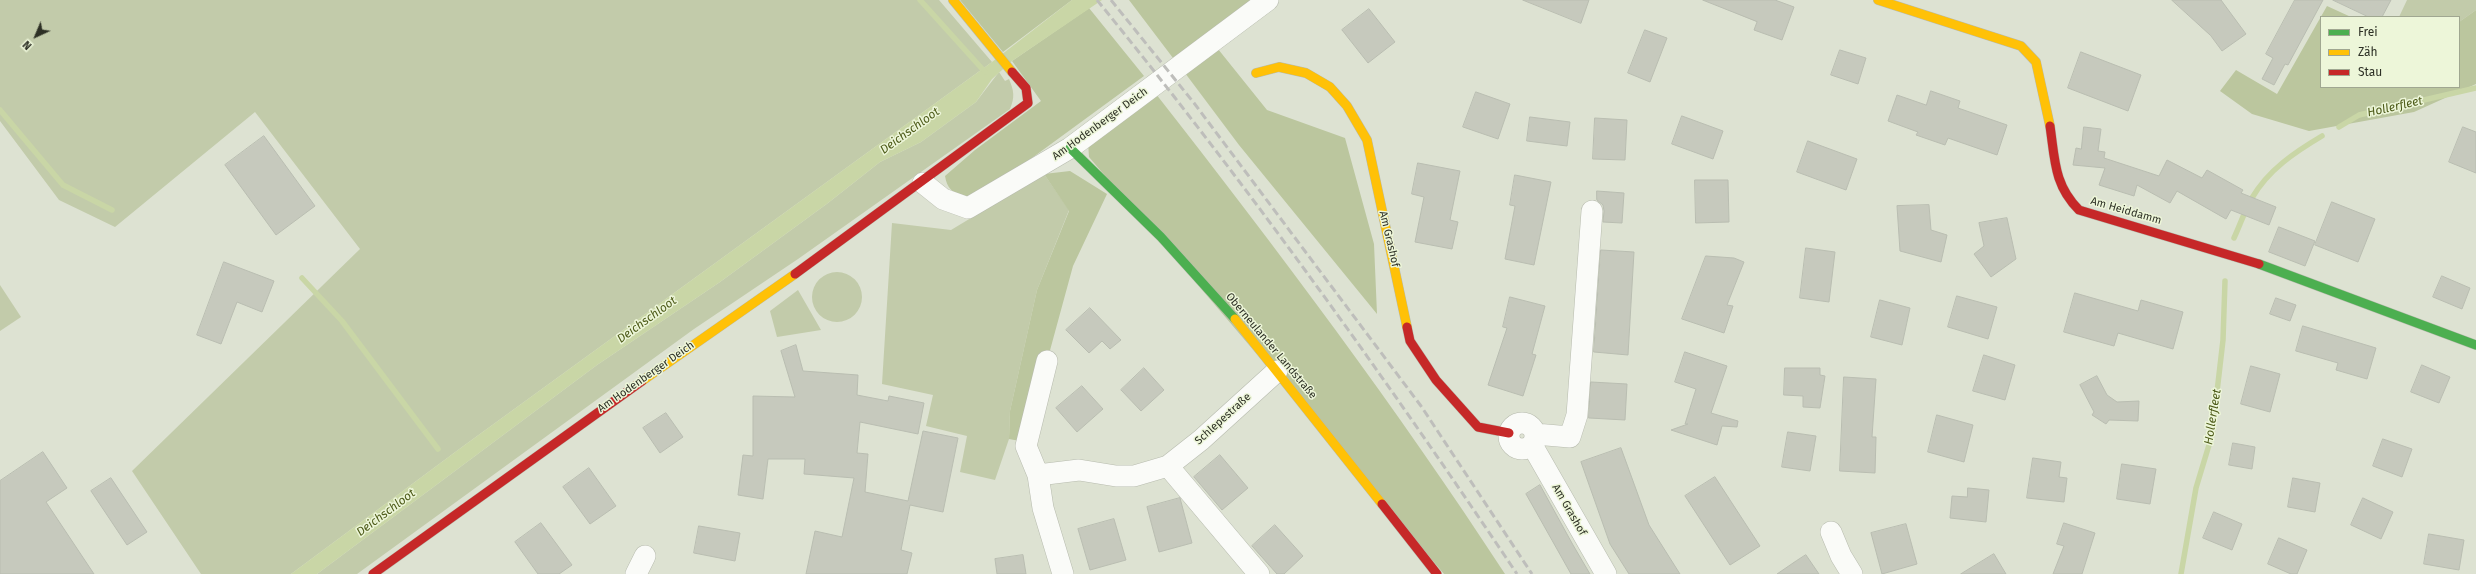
<!DOCTYPE html>
<html>
<head>
<meta charset="utf-8">
<style>
	body { margin:0 }
	#map { position:relative; width:2476px; height:574px; overflow:hidden; background:#dde2d2; font-family:"Fira Sans",sans-serif }
	canvas { display:block }
	.legend { position:absolute; left:2320px; top:16px; width:140px; height:72px; box-sizing:border-box; background:#edf6d9; border:1px solid #a0a791; margin:0; padding:5px 7px; list-style:none; font-size:12px; color:#2d3025 }
	.legend li { display:flex; align-items:center; gap:8px; height:20px }
	.legend b { width:20px; border:1px solid #a0a791 }
	.north { position:absolute; left:16px; top:16px; width:40px; height:40px; -webkit-text-stroke:3px #edf6d9; paint-order:stroke; rotate:224deg; font-size:11px; font-weight:700; line-height:16px; text-align:center; color:#2d3025 }
	.north::after { content:''; display:block; margin:auto; width:14px; height:18px; background:#2d3025; clip-path:polygon(50% 0,100% 100%,50% 72%,0 100%) }
</style>
</head>
<body>
<div id="map">
<canvas width="2476" height="574"></canvas>
<ul class="legend">
<li><b style="height:5px;background:#4caf50"></b>Frei</li>
<li><b style="height:5px;background:#ffc107"></b>Zäh</li>
<li><b style="height:5px;background:#c62828"></b>Stau</li>
</ul>
<div class="north">N</div>
</div>
<script>
const ctx = document.querySelector('canvas').getContext('2d');
ctx.lineJoin = 'round';
function fillPath(path, color) { ctx.fillStyle = color; ctx.fill(path, 'evenodd'); }
function stroke(path, color, width, dash) { ctx.strokeStyle = color; ctx.lineWidth = width; ctx.lineCap = dash ? 'butt' : 'round'; ctx.setLineDash(dash || []); ctx.stroke(path); }
function drawText(font, color, halo, rows, align = 'center') {
  ctx.font = font + ' "Fira Sans",sans-serif'; ctx.lineWidth = 3; ctx.setLineDash([]); ctx.textBaseline = 'middle'; ctx.strokeStyle = halo; ctx.fillStyle = color; for (const [text, x, y, turn = 0] of rows) {
    ctx.save(); ctx.translate(x, y); ctx.rotate((+turn || 0) * Math.PI / 180); ctx.textAlign = isNaN(turn) ? turn : align; if (halo) ctx.strokeText(text, 0, 0); ctx.fillText(text, 0, 0); ctx.restore();
  }
}
fillPath(new Path2D(`
	M0,0H939L992,62L462,447L291,574H201L132,471L360,249L255,112L115,227L59,200L0,121Z
	M2407,0H2476V10L2459,22V17H2399Z
	M999,72L1005,81L1009,79C1014,91 1015,97 1010,109L798,259L694,329L357,574H317L597,365L720,282L828,203L880,162L921,142L976,102Z
	M1044,174L1069,210L1037,290L1010,411L1009,439L995,480L960,472L967,436L926,426L933,395L882,384L892,223L951,230Z
	M812 297a25 25 0 1 1 50 0a25 25 0 1 1-50 0Z
	M0,285L21,317L0,331Z
	M798,290L821,330L777,337L770,311Z`), '#c2cbaa');
fillPath(new Path2D(`
	M960,0H1072L1003,52Z
	M1129,0H1251L1173,58Z
	M2327,6L2351,17H2321V87H2459V22L2476,10V84L2414,112L2309,131L2252,114L2220,91L2236,70L2277,94Z
	M1089,8L1144,76L984,193L963,198C952,192 947,188 945,176L975,150L1041,101L1012,61Z
	M1218,49L1267,110L1345,138L1374,244L1377,314L1239,145L1185,73Z
	M1156,94C1278,250 1397,408 1505,574H1444L1089,157L1088,142Z
	M1070,171L1107,194L1073,266L1025,442L1009,439L1010,411L1037,290L1069,211L1044,174Z`), '#bbc69e');
fillPath(new Path2D(`
	M1072,0H1102L1012,61L992,79L976,102L921,142L880,162L828,203L720,282L597,365L317,574H291L462,447L992,62Z`), '#c9d6a6');
stroke(new Path2D(`
	M920,0L985,72
	M0,110L63,185L112,210
	M2339,127L2359,115L2476,88
	M2234,238C2240,225 2245,210 2252,198C2268,170 2295,152 2322,136
	M302,278L342,321L438,449
	M2181,574L2196,488L2212,435L2223,340L2225,281`), '#c9d6a6', 5.5);
const building = new Path2D(`
	M1523,0H1589L1581,23Z
	M1703,0H1775L1794,7L1782,40L1754,30L1757,22Z
	M2172,0H2221L2246,34L2222,51L2211,36Z
	M2295,0H2323L2288,65L2285,64L2274,85L2262,79L2273,58L2266,54Z
	M2333,0H2391L2382,17H2369Z
	M1369,9L1395,42L1368,63L1342,30Z
	M1645,30L1667,38L1650,82L1628,73Z
	M1840,50L1866,58L1858,84L1831,75Z
	M2081,52L2141,75L2128,111L2068,88Z
	M1931,91L1960,101L1958,108L2007,125L1997,155L1948,138L1945,145L1916,135L1918,132L1888,121L1897,95L1926,105Z
	M1476,92L1510,104L1498,139L1463,127Z
	M1682,116L1723,131L1713,159L1672,144Z
	M1530,117L1570,122L1567,146L1527,141Z
	M1595,118L1627,120L1625,160L1593,159Z
	M2084,127L2101,129L2098,151L2105,152L2104,158L2159,176L2167,160L2202,178L2207,170L2243,190L2241,193L2276,207L2269,225L2231,210L2226,219L2177,191L2170,203L2137,185L2134,196L2099,185L2105,168L2073,165L2076,148L2081,149Z
	M2463,127L2476,132V173L2449,162Z
	M264,136L315,206L276,235L225,165Z
	M1808,141L1857,159L1846,190L1797,172Z
	M1418,163L1460,171L1450,220L1458,222L1452,249L1415,242L1424,197L1412,194Z
	M1515,175L1551,182L1534,265L1505,259L1515,206L1510,205Z
	M1695,180H1728L1729,222L1696,223Z
	M1597,191L1624,193L1622,223L1603,222L1604,211L1603,205L1597,200Z
	M2332,202L2375,219L2358,262L2315,245Z
	M1929,205L1931,230L1947,235L1941,262L1900,251L1897,206Z
	M2007,218L2016,259L1991,277L1974,254L1984,246L1979,223Z
	M2279,227L2315,241L2305,266L2269,252Z
	M1806,248L1835,252L1829,302L1800,298Z
	M1601,250L1634,252L1628,355L1594,352Z
	M1706,256L1734,258L1744,262L1727,305L1733,306L1724,333L1682,319Z
	M224,262L274,281L262,312L237,302L221,344L197,335Z
	M2442,276L2470,288L2462,309L2433,297Z
	M2075,293L2138,311L2141,300L2183,312L2173,349L2118,333L2114,346L2064,332Z
	M1957,296L1997,307L1988,339L1948,327Z
	M1510,297L1545,306L1532,354L1536,355L1523,396L1488,385L1507,328L1503,327Z
	M2276,298L2296,305L2290,321L2270,314Z
	M1880,300L1910,308L1902,345L1871,337Z
	M1090,308L1121,340L1110,349L1102,341L1089,353L1066,330Z
	M2303,326L2376,348L2367,379L2336,370L2338,363L2296,351Z
	M796,345L803,371L858,375L857,395L888,401L889,396L924,403L918,434L860,422L857,453L868,454L865,492L908,501L923,431L958,438L943,512L910,505L901,550L912,553L907,574H806L815,531L842,537L854,478L804,474L805,459H768L763,499L738,495L743,455L753,456V396L795,397L781,351Z
	M1685,352L1727,366L1711,413L1738,421L1737,427L1722,426L1717,445L1671,430L1688,424H1685L1696,389L1675,382Z
	M1984,355L2015,365L2005,400L1973,391Z
	M2422,365L2450,377L2439,403L2411,392Z
	M2251,366L2280,374L2270,412L2241,404Z
	M1144,368L1164,390L1141,411L1121,390Z
	M1785,368H1820V375L1825,376L1820,408L1803,407V396L1784,395Z
	M2097,376L2107,395L2117,402L2139,401L2138,421L2109,420L2106,424L2092,415L2094,412L2080,385Z
	M1844,377L1876,379L1872,437H1876L1875,473L1840,471Z
	M1591,382L1627,384L1625,420L1589,418Z
	M1082,386L1103,409L1077,432L1056,408Z
	M666,413L683,437L660,453L643,428Z
	M1937,415L1973,425L1964,462L1928,452Z
	M1788,432L1816,436L1810,471L1782,467Z
	M2383,439L2412,449L2402,477L2373,466Z
	M2233,443L2255,447L2252,469L2229,465Z
	M1621,448L1649,525L1680,574H1629L1610,544L1581,462Z
	M43,452L67,488L46,502L94,574H0V481Z
	M1220,455L1248,488L1222,510L1194,477Z
	M2033,458L2061,462L2059,477L2067,478L2064,502L2027,498Z
	M2122,464L2156,469L2150,504L2117,499Z
	M589,468L616,506L590,524L563,487Z
	M1715,477L1760,546L1730,565L1685,496Z
	M111,478L147,532L127,545L91,491Z
	M2293,478L2320,483L2315,512L2288,507Z
	M1540,485L1573,545L1590,574H1571L1526,494Z
	M1968,488L1989,490L1986,522L1950,518L1952,496L1967,497Z
	M1180,498L1192,543L1159,552L1147,507Z
	M2363,498L2393,512L2381,539L2351,525Z
	M2214,512L2242,524L2232,550L2203,538Z
	M1114,519L1126,560L1090,570L1078,529Z
	M541,523L572,565L559,574H538L515,542Z
	M2064,523L2095,533L2082,574H2053L2064,546L2057,544Z
	M1906,524L1917,564L1882,574L1871,533Z
	M1275,525L1303,556L1284,574H1277L1252,546Z
	M699,526L740,533L735,561L694,553Z
	M2429,534L2464,540L2459,570L2424,564Z
	M2279,538L2307,550L2297,574H2291L2268,564Z
	M1994,554L2006,574H1961Z
	M1023,555L1026,574H997L995,559Z
	M1806,555L1819,574H1777L1796,561Z`);
fillPath(building, '#c6c9bd');
stroke(building, '#b9bdb1', 1);
const street = new Path2D(`
	M923,183L943,199L968,208L1070,148L1268,0
	M1047,361L1026,446L1038,475L1043,508L1063,574
	M1509 436a13 13 0 1 1 26 0a13 13 0 1 1-26 0Z
	M1535,434L1570,437L1577,415L1592,211
	M1532,445L1606,574
	M1168,466L1259,574
	M1038,475L1079,470L1116,476H1134L1168,466L1201,440L1277,371
	M1831,532L1841,556L1852,574
	M636,574L645,556`);
const fast = new Path2D(`
	M1070,148L1161,237L1235,319
	M2259,264L2476,345`);
const slow = new Path2D(`
	M953,0L1012,72
	M1878,0L2021,46L2036,62L2050,126
	M1256,73L1279,67L1306,73L1330,87L1347,106L1367,140L1407,327
	M1235,319L1382,504
	M642,381L795,274`);
const jam = new Path2D(`
	M2050,126C2055,160 2054,185 2079,210L2259,264
	M795,274L1028,103L1026,88L1012,72
	M1407,327L1410,341L1436,380L1478,427L1509,433
	M1382,504L1437,574
	M373,574L642,381`);
stroke(street, '#b7bbae', 22);
stroke(fast, '#b7bbae', 10);
stroke(slow, '#b7bbae', 10);
stroke(jam, '#b7bbae', 10);
stroke(street, '#fafbf8', 21);
stroke(fast, '#4caf50', 9);
stroke(slow, '#ffc107', 9);
stroke(jam, '#c62828', 9);
stroke(new Path2D(`
	M1097,0C1247,184 1385,377 1517,574
	M1111,0L1194,103L1421,406L1532,574`), '#bebebb', 3, [8, 4]);
drawText('11px', '#2d3025', '#edf6d9', [
	["Am Hodenberger Deich",1100,124,-36],
	["Am Heiddamm",2126,211,16],
	["Am Grashof",1389,239,77],
	["Oberneulander Landstraße",1271,346,50],
	["Am Hodenberger Deich",646,377,-35],
	["Schlepestraße",1223,419,-42],
	["Am Grashof",1569,510,60]
]);
drawText('italic 12px', '#4d5b19', '#edf6d9', [
	["Hollerfleet",2395,107,-13],
	["Deichschloot",910,131,-36],
	["Deichschloot",647,320,-36],
	["Hollerfleet",2213,417,-81],
	["Deichschloot",386,513,-37]
]);
</script>
</body>
</html>
